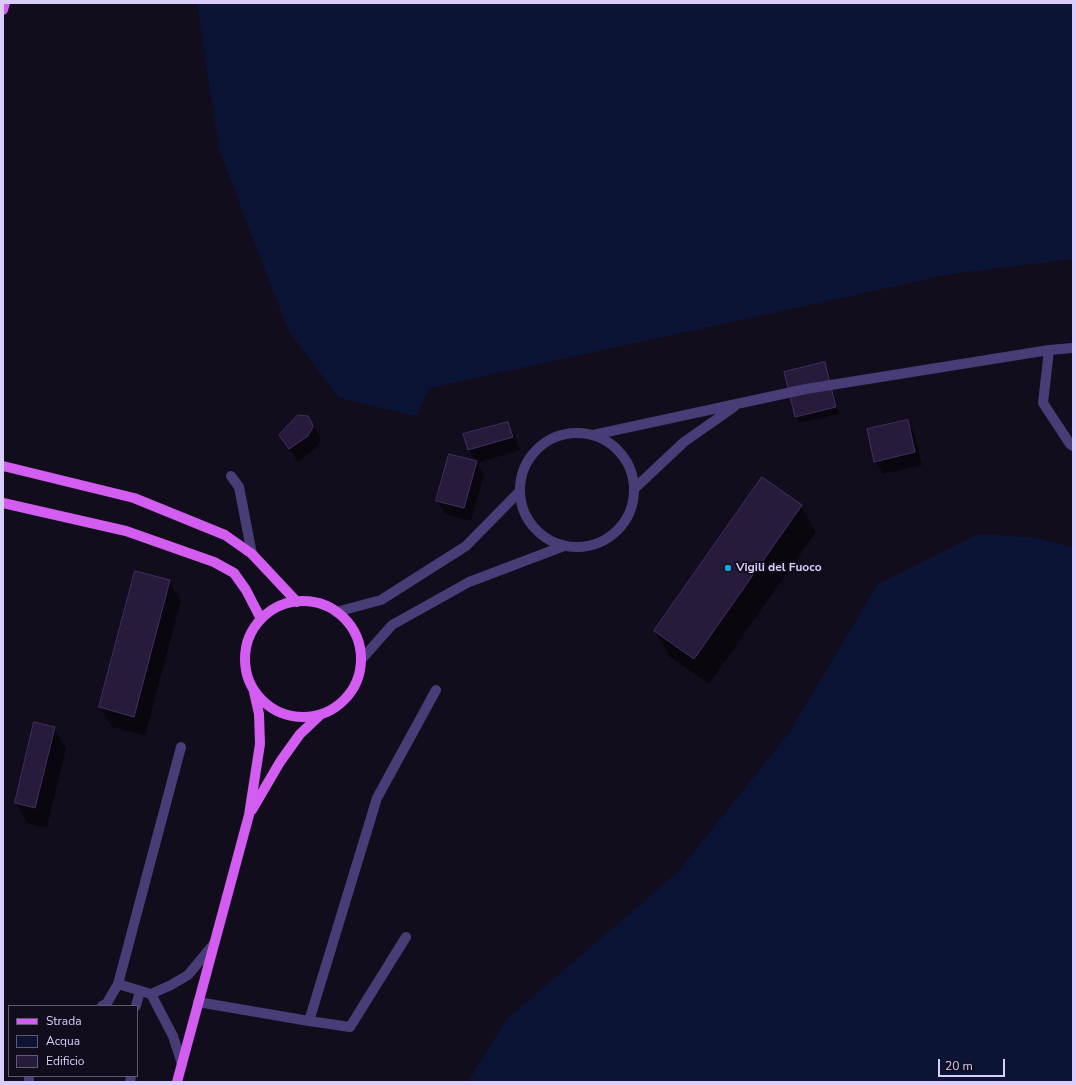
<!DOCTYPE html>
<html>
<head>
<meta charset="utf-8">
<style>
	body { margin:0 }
	#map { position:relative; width:1076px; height:1085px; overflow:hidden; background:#120d1c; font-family:"Nunito Sans",sans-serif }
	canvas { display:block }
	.frame { position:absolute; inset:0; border:4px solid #dacdfb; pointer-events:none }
	.legend { position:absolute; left:8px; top:1005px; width:130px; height:72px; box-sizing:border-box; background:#120d1c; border:1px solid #625a75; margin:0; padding:5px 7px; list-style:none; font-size:12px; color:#dacdfb }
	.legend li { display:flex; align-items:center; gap:8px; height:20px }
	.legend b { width:20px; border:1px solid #625a75 }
	.scale { position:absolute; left:938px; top:1059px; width:67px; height:18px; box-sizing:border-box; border:2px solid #dacdfb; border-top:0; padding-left:5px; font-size:12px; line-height:14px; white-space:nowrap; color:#dacdfb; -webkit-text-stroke:3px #120d1c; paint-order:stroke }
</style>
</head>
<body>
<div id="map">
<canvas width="1076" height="1085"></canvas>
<div class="frame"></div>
<ul class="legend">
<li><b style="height:5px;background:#d45df1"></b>Strada</li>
<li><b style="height:11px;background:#0c1436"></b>Acqua</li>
<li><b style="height:11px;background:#271b3c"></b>Edificio</li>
</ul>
<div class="scale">20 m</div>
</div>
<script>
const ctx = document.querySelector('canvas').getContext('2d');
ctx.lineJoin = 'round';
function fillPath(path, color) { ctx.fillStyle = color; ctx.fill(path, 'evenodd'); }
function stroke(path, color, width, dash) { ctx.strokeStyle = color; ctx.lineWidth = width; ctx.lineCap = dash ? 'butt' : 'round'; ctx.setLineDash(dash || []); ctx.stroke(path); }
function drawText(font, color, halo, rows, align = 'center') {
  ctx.font = font + ' "Nunito Sans",sans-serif'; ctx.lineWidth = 4; ctx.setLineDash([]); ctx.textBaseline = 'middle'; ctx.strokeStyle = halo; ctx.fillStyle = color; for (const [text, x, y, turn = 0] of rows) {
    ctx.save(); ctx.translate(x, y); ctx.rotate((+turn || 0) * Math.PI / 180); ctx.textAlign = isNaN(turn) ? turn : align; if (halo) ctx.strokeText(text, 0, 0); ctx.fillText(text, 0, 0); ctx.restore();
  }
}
fillPath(new Path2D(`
	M197,3H1073V259L951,274L429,388L417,416L339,398L288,330L219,149Z
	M979,534L1038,538L1073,548V1082H468L506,1020L678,872L790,732L877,585Z`), '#0c1436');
fillPath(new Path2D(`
	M825,363L828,369L839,414L799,423L796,417L785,373Z
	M907,421L915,434L922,465L883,474L875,461Z
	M312,423L320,437V441L315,449L298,462L280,435Z
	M508,423L515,436L520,450L477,463L484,475L471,521L445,514L438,501L476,462L469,450L464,435Z
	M801,506L816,532L709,684L670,657L655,631Z
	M169,581L181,601L145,736L112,727L100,707Z
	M54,728L66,748L47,828L27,823L16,803Z`), '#0007');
const building = new Path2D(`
	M825,362L836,407L795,417L784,372Z
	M298,415L308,416L312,423L313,427L308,436L289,449L279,435Z
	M908,420L915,452L874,462L867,429Z
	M508,422L513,437L468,450L463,434Z
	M449,454L477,461L464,508L436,501Z
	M762,477L802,505L694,659L654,631Z
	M135,571L170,580L134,717L99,707Z
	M34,722L55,727L35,808L15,803Z`);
fillPath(building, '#271b3c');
stroke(building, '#432f66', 1);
stroke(new Path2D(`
	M1049,350L1043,403L1070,444L1073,446
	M520 490a57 57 0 1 1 114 0a57 57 0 1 1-114 0Z
	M593,435L806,389L1049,350L1073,348
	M231,476L239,487L252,554
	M634,489L684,442L734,407
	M336,612L381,600L466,546L519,492
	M361,660L392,625L469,582L564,546
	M181,747L118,984L151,994L171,985L188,975L213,945
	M151,994L173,1036L182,1064
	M198,1002L309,1021L377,798L436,690
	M102,1006L107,1003L118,984
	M136,1006L140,991
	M309,1021L350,1027L406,937
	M29,1082V1076
	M130,1082L131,1076`), '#493c77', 10);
stroke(new Path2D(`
	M3,10L5,3
	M3,466L134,498L225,535L252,554L297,602
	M3,503L126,531L214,562L234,573L246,590L261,619
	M245 659a58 58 0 1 1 116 0a58 58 0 1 1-116 0Z
	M252,810L280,762L300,734L320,715
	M177,1082L249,815L260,744L259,714L254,692`), '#d45df1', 10);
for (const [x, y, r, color] of [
	[728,568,4,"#13a7e0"]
]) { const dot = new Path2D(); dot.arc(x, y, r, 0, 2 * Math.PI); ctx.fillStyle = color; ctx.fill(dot); stroke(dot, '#120d1c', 1.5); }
drawText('bold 12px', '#dacdfb', '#120d1c', [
	["Vigili del Fuoco",736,568]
], 'left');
</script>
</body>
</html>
